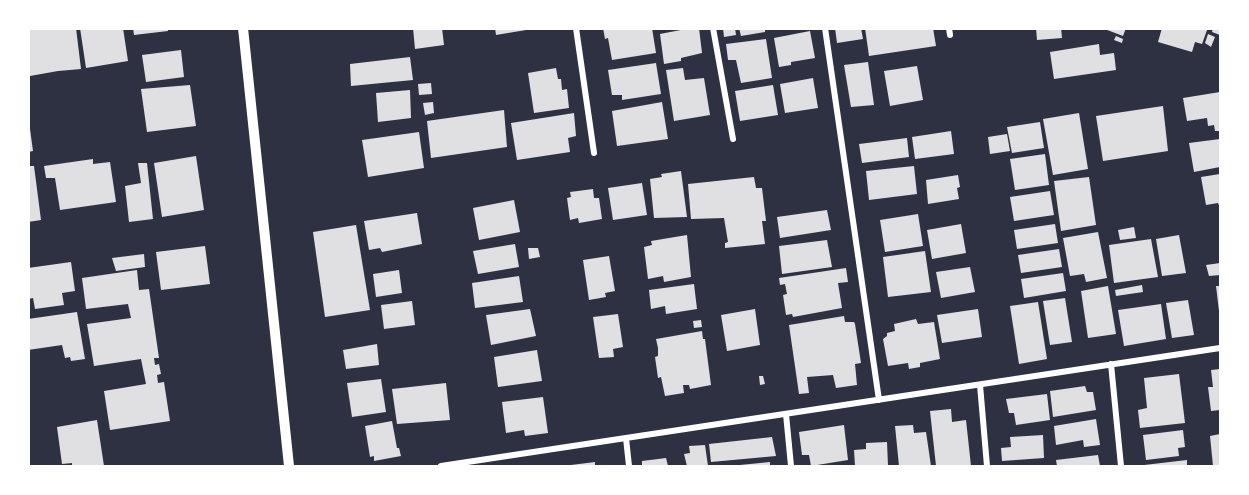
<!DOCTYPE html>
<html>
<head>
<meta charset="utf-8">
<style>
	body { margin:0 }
	#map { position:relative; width:1249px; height:495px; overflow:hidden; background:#2d3142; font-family:Inter,sans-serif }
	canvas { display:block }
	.frame { position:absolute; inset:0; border:30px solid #fff; pointer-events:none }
</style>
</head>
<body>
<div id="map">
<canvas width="1249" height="495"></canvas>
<div class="frame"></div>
</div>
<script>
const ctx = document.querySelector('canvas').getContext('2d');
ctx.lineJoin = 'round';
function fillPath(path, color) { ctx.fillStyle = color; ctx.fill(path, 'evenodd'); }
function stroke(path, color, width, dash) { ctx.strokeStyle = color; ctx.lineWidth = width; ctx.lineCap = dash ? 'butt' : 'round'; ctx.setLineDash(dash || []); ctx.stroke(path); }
fillPath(new Path2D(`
	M28,28H76L81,69L58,71L30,76Z
	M80,28H123L128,61L86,68Z
	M133,28H168V31L134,35Z
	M413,28H442L444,45L415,49Z
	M495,28H526V30L496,35Z
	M603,28H652L656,53L612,60L608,38L605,39Z
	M691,28H699L702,53L681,58V61L664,64L660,34Z
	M723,28H735L736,35L724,37Z
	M739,28H765V32L741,36Z
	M835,28H861L863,39L837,43Z
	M865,28H933L936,46L869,56Z
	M1036,28H1061L1062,38L1037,40Z
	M1102,28H1126L1123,36Z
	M1162,28H1203L1207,30L1202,44L1195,42L1192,52L1158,42Z
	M1213,28H1220V35L1212,32Z
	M810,31L815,58L791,62V65L779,67L774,38Z
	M1208,34L1215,37L1211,47L1205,43Z
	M1116,36L1123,39L1122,43L1114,40Z
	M766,39L772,78L741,83L736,60H728L726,44Z
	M1099,44L1100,55L1114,53L1116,70L1054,79L1050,52Z
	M181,50L184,77L146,82L142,55Z
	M410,57L413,80L351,86L350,64Z
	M868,62L874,105L851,107L844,65Z
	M656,63L661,94L622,100V95H612L608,70Z
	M917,66L923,100L890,106L884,71Z
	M556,68L558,79H561L562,90L567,89L569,108L534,113L528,73Z
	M683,68L685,80L704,78L710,115L674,121L666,70Z
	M813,78L818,108L785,113L780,84Z
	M431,83L432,94L419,95L418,84Z
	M190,85L196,126L147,132L141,89Z
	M773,85L778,115L740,121L735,91Z
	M410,90L411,118L378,122L376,93Z
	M1220,92V131H1215L1214,125L1208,126L1207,118L1187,121L1183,98Z
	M433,102L434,113L425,115L423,103Z
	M662,102L668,139L617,146L612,111Z
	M1163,106L1168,151L1103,161L1096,116Z
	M504,110L507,147L431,158L427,121Z
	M574,113L576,136L568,138L570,152L517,160L511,123Z
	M1079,113L1088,169L1053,175L1043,119Z
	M1040,122L1044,148L1012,153L1007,127Z
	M30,129L33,151L28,152V130Z
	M951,131L954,154L915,159L912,137Z
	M419,132L424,168L368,177L362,140Z
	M1007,134L1010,151L990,154L988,137Z
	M907,138L909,157L862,163L859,144Z
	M1220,139V167L1194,172L1189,143Z
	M1045,154L1049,185L1015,190L1010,159Z
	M196,156L204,210L162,217L154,163Z
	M93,159V164L110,162L116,202L60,210L55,178H46L44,166Z
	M138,163H147L153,219L129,222L125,186L141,183Z
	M28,166H34L41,220L28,222Z
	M914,166L917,194L869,200L866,171Z
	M681,171L687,217L654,218L650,179L662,177L661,174Z
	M1220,174V208L1218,203L1206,205L1201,177Z
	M958,175L960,187L957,188L959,199L928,204L926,180Z
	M754,177L756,188H762L766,221H762L765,244L725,248V243L728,242L724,218L691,219L688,184Z
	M1089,177L1096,225L1061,231L1054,181Z
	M642,183L647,215L613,220L608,188Z
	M593,189L594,198H599L602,219L579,223L578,218L570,220L567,198L571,197L570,192Z
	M1050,191L1054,215L1014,221L1010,197Z
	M514,200L520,232L479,240L473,208Z
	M827,210L831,230L780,238L777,217Z
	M417,213L422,244L382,252L380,248L369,250L364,221Z
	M918,214L923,246L885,252L880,220Z
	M961,224L966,253L932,259L927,230Z
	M1055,224L1058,243L1017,249L1014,230Z
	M356,225L370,310L325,317L313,232Z
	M1134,227L1136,238L1120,240L1118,230Z
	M1098,232L1107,278L1086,282L1084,274L1070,276L1063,238Z
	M687,235L691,277L664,282L663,276L648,279L644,247L652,245L651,241Z
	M1179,235L1186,273L1162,276L1156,239Z
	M1151,239L1158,277L1114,283L1109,245Z
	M827,240L832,267L782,274L779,246Z
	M515,244L519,267L478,274L473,251Z
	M205,246L210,284L161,290L156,252Z
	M528,248H538L540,257L529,259Z
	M1059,249L1062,267L1021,273L1018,255Z
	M925,251L931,292L888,297L883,257Z
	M144,254L145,267L116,271L112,258Z
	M609,256L615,291L605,293L606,297L589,300L583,260Z
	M71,262L75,291L62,293L64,305L35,309L33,298L28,299V268Z
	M1220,263V275L1209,276L1206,265Z
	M970,267L975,292L941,298L936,272Z
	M846,268L848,282L838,283L842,308L793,317L792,314L786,315L783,295L787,294L785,284L780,285L779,278Z
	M137,270L139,290L149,289L159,358H154L155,365L159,364L161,374L157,375L158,383L164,382L170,421L110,430L104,391L146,384L141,359L94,366L87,324L131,318L128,304L86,309L82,278Z
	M399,270L402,293L376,297L373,274Z
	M1063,273L1066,291L1024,298L1021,279Z
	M519,276L523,302L475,308L472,283Z
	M694,284L697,309L666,314L665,306L651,309L649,290Z
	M1142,285L1143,292L1116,296L1115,290Z
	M1108,286L1116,334L1088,338L1081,291Z
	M1216,286H1220V311H1219Z
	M1065,298L1072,342L1050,345L1043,301Z
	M1188,300L1194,335L1172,338L1166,303Z
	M412,301L415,325L384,329L381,305Z
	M1038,302L1047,359L1019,364L1010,306Z
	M1161,304L1166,339L1124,346L1118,310Z
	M530,309L536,336L491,345L486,315Z
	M755,309L760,345L727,351L721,315Z
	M978,309L982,337L942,343L937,315Z
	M77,312L85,359L71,361L70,357L65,358L62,345L28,350V319Z
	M618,314L623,347L613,349L614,357L599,358L593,317Z
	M844,316L845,322H854L855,324L861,363L855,364L857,385L836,388L833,375L807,377L809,393L799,394L789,325Z
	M916,319L918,324L934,322L940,359L920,363V367L909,369L908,363L888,366L883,339L887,336V333L895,331L894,324Z
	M701,320L702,327L694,328L693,321Z
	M702,331L703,339H705L711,385L690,389L689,385H683L684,393L665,396L661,377L658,378L655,357L658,356V348L656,339Z
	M377,344L379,365L346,369L343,350Z
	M537,350L542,381L498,387L494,357Z
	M1220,369V410L1211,411L1208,387H1213L1211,370Z
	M1179,374L1185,423L1140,428L1138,410L1147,408L1144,378Z
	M759,376H763L765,384L760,385Z
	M381,379L386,412L352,417L347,383Z
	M446,383L450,420L397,424L392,389Z
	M1085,386L1087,392H1093L1096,410L1053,417L1050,391Z
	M1047,394L1050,420L1016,425L1014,413H1009L1006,399Z
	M543,397L548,433L525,436L524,430L506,433L502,402Z
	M951,409L952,422L966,420L971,466H936L930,411Z
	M1096,419L1100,445L1084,447L1083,440L1056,445L1054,426Z
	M97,420L104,466H72V463L62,464L57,427Z
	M392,421L397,448H399L401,456L374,461V456L370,457L365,426Z
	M844,425L848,460L811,466L809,455H802L799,432Z
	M913,425L914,433L926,432L931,466H899L895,426Z
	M1183,430L1185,447L1178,448L1179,456L1146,460L1143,435Z
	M1220,434V466H1213L1210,436Z
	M1043,435L1044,458L1002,461L1001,448L1011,447L1010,437Z
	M772,437L776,456L711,462L709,444Z
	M887,442L888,466H855L854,450L866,449V443Z
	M705,445L708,466H687L684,454L690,453L689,446Z
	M1098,455L1100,466H1057L1056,460Z
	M666,458L668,466H642V461Z
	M1187,460V466H1144V465Z
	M595,462V466H571V465Z
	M770,462V466H740V465Z`), '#e0e0e3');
stroke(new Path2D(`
	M576,28L594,153
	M713,28L733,139
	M825,28L879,400
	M949,28L950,35
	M1111,364L1121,466
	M980,385L987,466
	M786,414L791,466
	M626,438L629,466
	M441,466L1220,348`), '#fff', 6);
stroke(new Path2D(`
	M243,28L289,466`), '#fff', 10);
</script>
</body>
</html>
